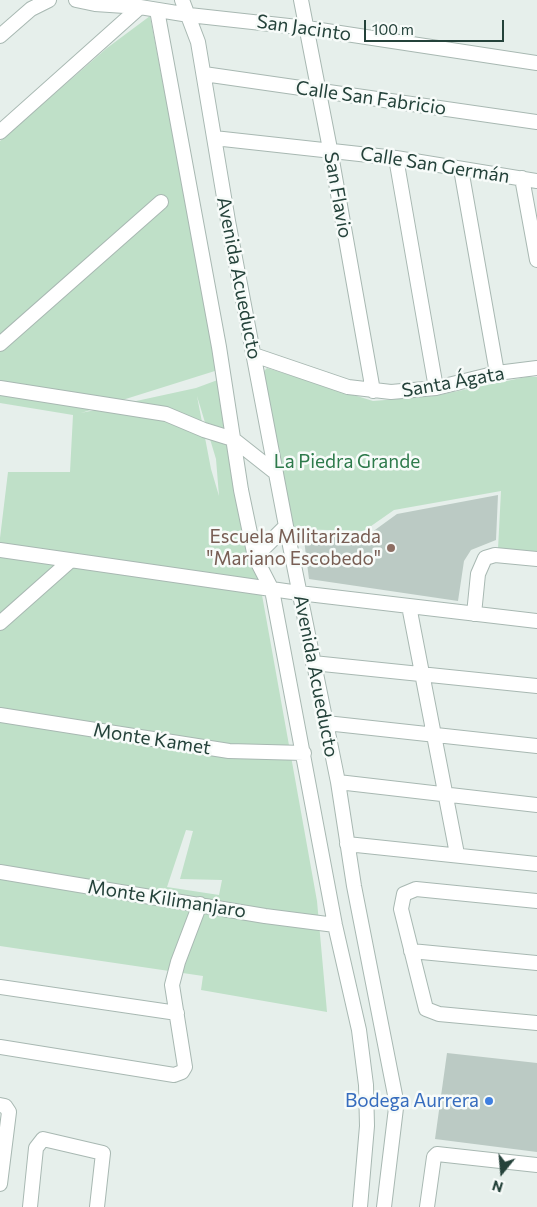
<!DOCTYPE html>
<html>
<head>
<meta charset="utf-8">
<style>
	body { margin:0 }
	#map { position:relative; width:537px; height:1207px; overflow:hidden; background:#e6efeb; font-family:Commissioner,sans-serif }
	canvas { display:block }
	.north { position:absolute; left:477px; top:1147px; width:50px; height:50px; -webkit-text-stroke:4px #f7fbf9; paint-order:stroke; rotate:197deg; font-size:14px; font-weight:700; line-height:20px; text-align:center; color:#24423a }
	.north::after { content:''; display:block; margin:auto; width:18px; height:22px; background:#24423a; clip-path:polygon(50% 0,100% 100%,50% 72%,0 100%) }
	.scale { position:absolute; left:364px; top:20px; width:140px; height:22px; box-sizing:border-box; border:2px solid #24423a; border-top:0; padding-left:6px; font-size:15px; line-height:18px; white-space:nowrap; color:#24423a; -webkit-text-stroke:4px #f7fbf9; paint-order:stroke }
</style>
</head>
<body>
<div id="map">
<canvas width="537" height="1207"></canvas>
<div class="north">N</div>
<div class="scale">100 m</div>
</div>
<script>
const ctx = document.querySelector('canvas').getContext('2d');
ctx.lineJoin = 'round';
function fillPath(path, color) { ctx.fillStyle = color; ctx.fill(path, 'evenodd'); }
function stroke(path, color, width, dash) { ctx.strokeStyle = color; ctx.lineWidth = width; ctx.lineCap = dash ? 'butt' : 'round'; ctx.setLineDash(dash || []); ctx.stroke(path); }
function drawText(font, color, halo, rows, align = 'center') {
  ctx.font = font + ' Commissioner,sans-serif'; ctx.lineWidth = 5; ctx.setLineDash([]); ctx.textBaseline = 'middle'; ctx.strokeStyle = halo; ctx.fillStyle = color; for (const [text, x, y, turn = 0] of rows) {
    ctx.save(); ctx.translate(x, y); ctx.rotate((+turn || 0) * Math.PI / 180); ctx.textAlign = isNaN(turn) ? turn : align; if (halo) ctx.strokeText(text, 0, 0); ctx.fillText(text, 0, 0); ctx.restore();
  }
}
fillPath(new Path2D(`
	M150,16L218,370L81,413L196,388L223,378L317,901L327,1012L201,990L203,976L0,946V538L8,472H70L73,415L0,403V141L107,48ZM197,396L216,459L219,496L211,469ZM186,830L193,831L180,879L222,880L219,895L167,887Z
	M267,368L373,401L434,396L526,377H537V553L498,549L501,491L394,510L364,531L291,529L264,371Z`), '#bfe0c8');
fillPath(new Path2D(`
	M498,495L496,540L471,550L464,561L458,601L309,579L303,532L368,535L397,514Z
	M447,1053L537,1063V1152L435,1139Z`), '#bbcac4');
const minor = new Path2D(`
	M76,0L95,4L140,7L189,15L307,28L537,63
	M182,0L198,42L228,221L286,526L338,782L354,886L395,1095L396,1108L384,1207
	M301,0L330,149L373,391
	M157,10L219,347L241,490L255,557L272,590L335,925L359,1030L366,1085L367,1126L360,1207
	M0,36L31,9L49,0
	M204,74L537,122
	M0,132L140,7
	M214,138L396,158L537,181
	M396,158L436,388
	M461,169L497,373
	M522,178L537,260
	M0,344L161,202
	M254,355L348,387L391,392L436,388L497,373L537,368
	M0,388L166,414L204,430L233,439L276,473
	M0,550L299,593L537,621
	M255,557L286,526
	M409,606L457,854
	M474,614L478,574L485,558L495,555L537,559
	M0,623L70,561
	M313,663L537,686
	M0,715L229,751L304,753
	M326,723L537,746
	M338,782L537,805
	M347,844L537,864
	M0,872L265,916L335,925
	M537,901L416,889L404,894L401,909L426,1009L439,1014L537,1023
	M411,951L537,963
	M0,987L177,1013
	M0,1047L174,1075L182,1072L185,1067L172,985L178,962L200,904
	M0,1105L5,1106L9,1112L0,1184
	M30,1207L36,1148L43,1139L103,1153L97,1207
	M427,1207L434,1157L437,1154L537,1165`);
stroke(minor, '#a8b8b2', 16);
stroke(minor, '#fff', 14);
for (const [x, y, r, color] of [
	[391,548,5,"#8d6e63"],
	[489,1101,5,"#3f7fe0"]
]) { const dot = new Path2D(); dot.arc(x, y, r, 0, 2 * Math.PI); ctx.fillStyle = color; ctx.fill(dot); stroke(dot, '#f7fbf9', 2); }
drawText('19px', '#24423a', '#f7fbf9', [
	["San Jacinto",304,28,8],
	["Calle San Fabricio",371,98,8],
	["Calle San Germán",435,165,9],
	["San Flavio",338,195,80],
	["Avenida Acueducto",239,278,79],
	["Santa Ágata",453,382,-10],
	["Avenida Acueducto",316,676,79],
	["Monte Kamet",152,739,9],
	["Monte Kilimanjaro",167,899,9]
]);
drawText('19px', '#2d7a4b', '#f7fbf9', [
	["La Piedra Grande",347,462]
]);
drawText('19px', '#785e54', '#f7fbf9', [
	["Escuela Militarizada",381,537],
	["\"Mariano Escobedo\"",381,559]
], 'right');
drawText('19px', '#366cbe', '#f7fbf9', [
	["Bodega Aurrera",479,1101]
], 'right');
</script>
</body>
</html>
